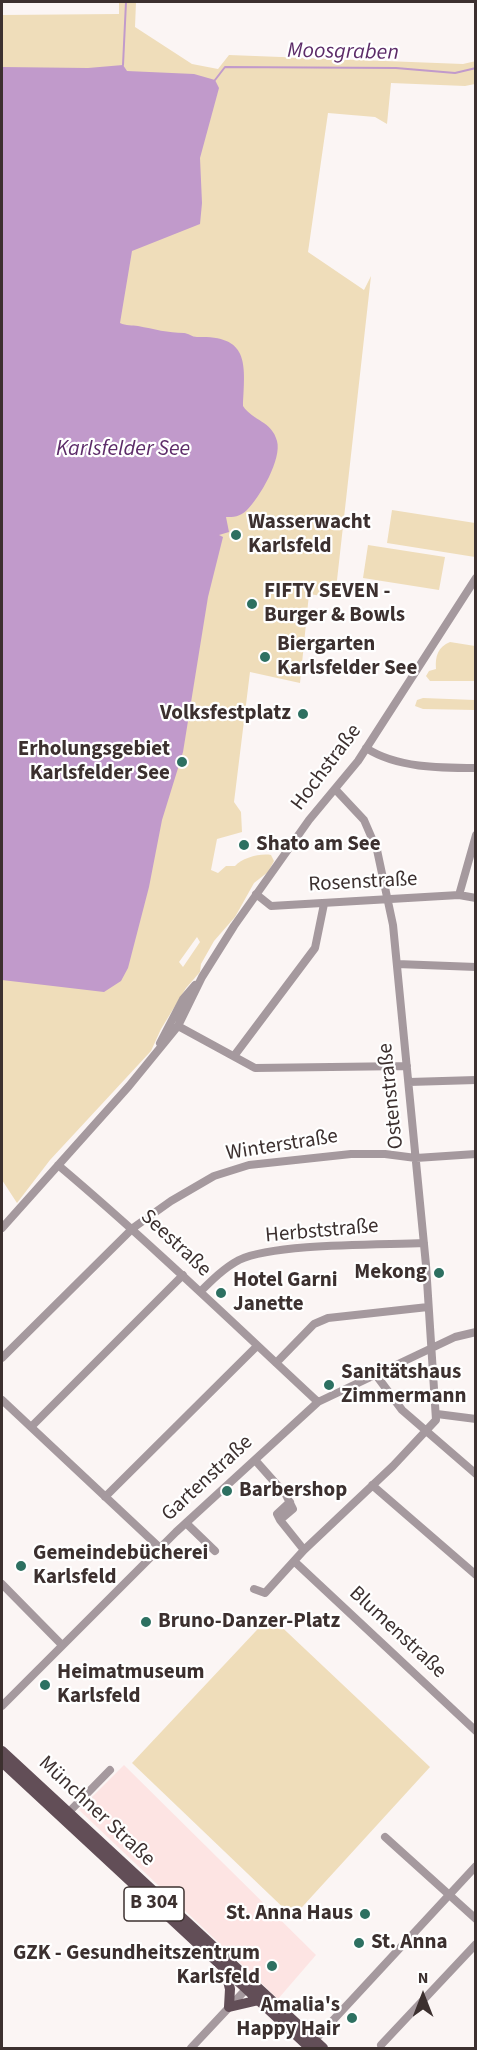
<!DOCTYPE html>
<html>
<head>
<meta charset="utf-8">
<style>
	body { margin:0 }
	#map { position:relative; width:477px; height:2050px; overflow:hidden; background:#fbf5f4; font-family:"Source Sans 3",sans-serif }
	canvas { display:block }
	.frame { position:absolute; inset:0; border:3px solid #3c302f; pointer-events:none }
	.north { position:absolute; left:393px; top:1966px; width:60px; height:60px; -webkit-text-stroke:4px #fff; paint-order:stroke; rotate:0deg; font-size:16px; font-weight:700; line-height:24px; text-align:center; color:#3c302f }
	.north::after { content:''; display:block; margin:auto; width:21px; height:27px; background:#3c302f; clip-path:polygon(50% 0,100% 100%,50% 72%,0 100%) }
</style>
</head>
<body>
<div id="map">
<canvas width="477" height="2050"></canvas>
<div class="frame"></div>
<div class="north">N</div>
</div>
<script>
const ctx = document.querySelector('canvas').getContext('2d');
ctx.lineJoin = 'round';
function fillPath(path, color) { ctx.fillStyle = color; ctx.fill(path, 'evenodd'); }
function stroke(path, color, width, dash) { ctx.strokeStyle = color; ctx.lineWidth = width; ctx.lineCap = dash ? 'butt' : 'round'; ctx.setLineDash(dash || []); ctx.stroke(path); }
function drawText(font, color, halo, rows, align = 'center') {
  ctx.font = font + ' "Source Sans 3",sans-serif'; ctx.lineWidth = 4.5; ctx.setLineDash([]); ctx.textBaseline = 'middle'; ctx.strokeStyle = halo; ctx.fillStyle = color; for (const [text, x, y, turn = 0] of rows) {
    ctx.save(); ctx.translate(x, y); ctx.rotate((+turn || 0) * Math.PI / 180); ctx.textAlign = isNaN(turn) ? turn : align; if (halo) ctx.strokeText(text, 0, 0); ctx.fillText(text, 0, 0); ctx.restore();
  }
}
fillPath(new Path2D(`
	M124,1765L316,1955L278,1999L79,1810Z`), '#fde4e3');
fillPath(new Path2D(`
	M119,2H136L135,27L192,64L218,69L229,55L463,64L476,61L475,84L465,86L391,83L387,124L375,117L328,113L308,252L364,290L371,276L335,598L309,594L300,683L250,672L234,802L241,812L242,832L217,839L211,870L218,873L226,866H235C242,858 260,853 271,855L274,861L268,872L254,883L235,917L214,941L201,964L200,972L186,988L161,1029L151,1051L50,1160L17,1203L2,1180V15L119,14ZM197,937L200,942L183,967L179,962Z
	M392,510L475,523V557L387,543Z
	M368,545L445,557L439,590L363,578Z
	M450,642L475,646V681H430L426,676L429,671L436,669C435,656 438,647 450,642Z
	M423,698L475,700V710L423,709L415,706L417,700Z
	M270,1616L430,1767L293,1917L132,1763Z`), '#efddba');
fillPath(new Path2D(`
	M123,65L127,71L194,74L215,80L219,88L200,158L202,203L200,224L132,251L120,323C126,326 132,325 138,326C154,329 168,333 184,333C188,333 192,337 197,337C250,335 245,364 243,406C253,421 272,421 277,441C282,459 260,497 247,510C240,517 233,517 226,517L229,532L219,535L223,537L208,597L183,752L162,820L149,887L128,968L121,981L104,992L2,980V67L88,68Z`), '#c19acb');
stroke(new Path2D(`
	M123,65L126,2
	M215,80L225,67L396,68L455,73L476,68`), '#c19acb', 2);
stroke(new Path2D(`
	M366,748C397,768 439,768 476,768
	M256,894L271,906L459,895L476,898
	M459,895L476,835
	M397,964L476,967
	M178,1026L255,1068L407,1066
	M160,1043L183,999L195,985
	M234,1056L315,948L324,904
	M409,1082L476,1080
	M58,1165C148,1241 232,1322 318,1402
	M2,1228L129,1086L178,1026L202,977L234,926L309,820L358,761L476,578
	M200,1292C212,1280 224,1268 239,1260C275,1243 380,1245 424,1243
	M2,1358L133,1228L171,1201L214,1176L249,1165L351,1154H385L416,1158L476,1154
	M276,1363L314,1324L328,1318L428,1307
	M376,1375L402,1410L476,1474
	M2,1400L160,1548
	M437,1414L476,1419
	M31,1427L183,1275
	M255,1460L286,1495L293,1509L280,1520L304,1550
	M372,1485L476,1575
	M105,1497L256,1347
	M280,1520L277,1514L290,1502
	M186,1523L215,1551
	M295,1562L476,1731
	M2,1584L62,1645
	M254,1589L265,1593L304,1550L393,1466L436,1420L426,1265L393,925L377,850L364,820L335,789
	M2,1706L176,1532L318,1402L455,1337L476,1332
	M65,1816L110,1770
	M385,1837L476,1919
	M311,2044L476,1866
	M381,2045L476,1944
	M191,2048L250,1985`), '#a5999e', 8);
stroke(new Path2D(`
	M2,1751L323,2048
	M2,1762L310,2048
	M225,1969L230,1989L229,2007L259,2000`), '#624e57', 10);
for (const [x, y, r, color] of [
	[236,535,6,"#2d7061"],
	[252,604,6,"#2d7061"],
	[265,657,6,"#2d7061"],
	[303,714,6,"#2d7061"],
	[182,762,6,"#2d7061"],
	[244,845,6,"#2d7061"],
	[439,1273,6,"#2d7061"],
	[221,1293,6,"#2d7061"],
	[329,1385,6,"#2d7061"],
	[227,1491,6,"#2d7061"],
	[21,1566,6,"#2d7061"],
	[146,1622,6,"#2d7061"],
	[45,1685,6,"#2d7061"],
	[365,1914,6,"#2d7061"],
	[359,1943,6,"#2d7061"],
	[272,1966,6,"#2d7061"],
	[352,2018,6,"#2d7061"]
]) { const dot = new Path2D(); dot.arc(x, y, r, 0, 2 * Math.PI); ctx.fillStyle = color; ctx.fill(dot); stroke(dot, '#fff', 2); }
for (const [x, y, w] of [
	[154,1904,60]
]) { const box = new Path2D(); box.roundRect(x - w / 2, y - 17, w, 34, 4.5); ctx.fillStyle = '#fff'; ctx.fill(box); stroke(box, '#3c302f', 1.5); }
drawText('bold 20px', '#3c302f', null, [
	["B 304",154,1904]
]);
drawText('bold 21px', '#3c302f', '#fff', [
	["Wasserwacht",248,523],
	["Karlsfeld",248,547],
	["FIFTY SEVEN -",264,592],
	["Burger & Bowls",264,616],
	["Biergarten",277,645],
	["Karlsfelder See",277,669],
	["Volksfestplatz",291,714,"right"],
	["Erholungsgebiet",170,750,"right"],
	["Karlsfelder See",170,774,"right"],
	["Shato am See",256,845],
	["Mekong",427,1273,"right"],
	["Hotel Garni",233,1281],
	["Janette",233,1305],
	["Sanitätshaus",341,1373],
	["Zimmermann",341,1397],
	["Barbershop",239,1491],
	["Gemeindebücherei",33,1554],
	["Karlsfeld",33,1578],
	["Bruno-Danzer-Platz",158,1622],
	["Heimatmuseum",57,1673],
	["Karlsfeld",57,1697],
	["St. Anna Haus",353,1914,"right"],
	["St. Anna",371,1943],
	["GZK - Gesundheitszentrum",260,1954,"right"],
	["Karlsfeld",260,1978,"right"],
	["Amalia's",340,2006,"right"],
	["Happy Hair",340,2030,"right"]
], 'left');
drawText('21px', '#3c302f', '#fff', [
	["Hochstraße",327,768,-53],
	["Rosenstraße",363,883,-3],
	["Ostenstraße",392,1096,-96],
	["Winterstraße",282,1146,-9],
	["Herbststraße",322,1232,-5],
	["Seestraße",175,1244,43],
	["Gartenstraße",208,1479,-43],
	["Blumenstraße",397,1633,43],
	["Münchner Straße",96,1812,43]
]);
drawText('italic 22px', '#5d2c69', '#fff', [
	["Moosgraben",343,53,1],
	["Karlsfelder See",123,450]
]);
</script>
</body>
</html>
